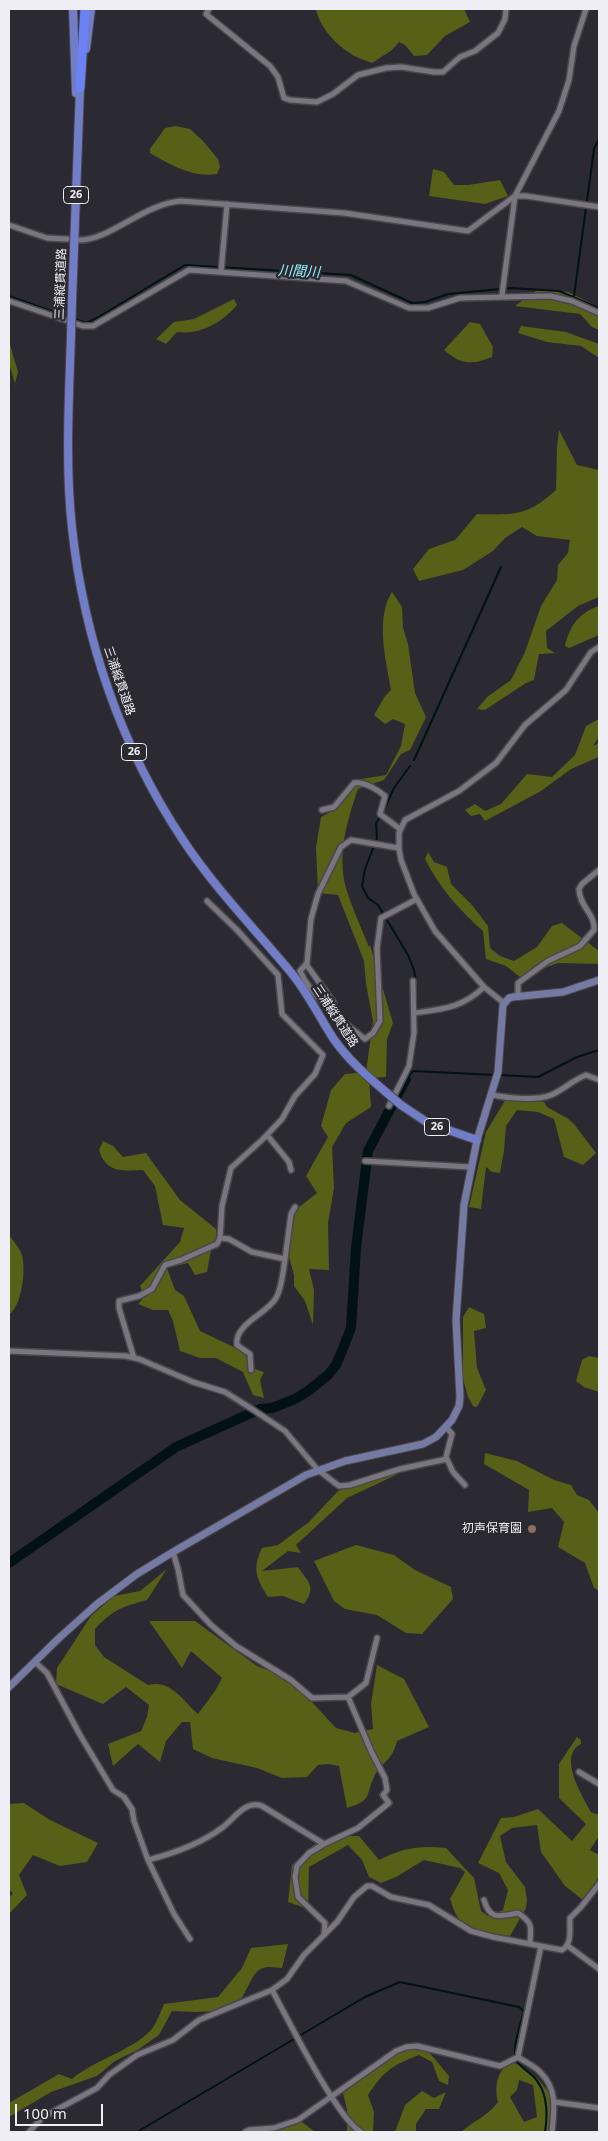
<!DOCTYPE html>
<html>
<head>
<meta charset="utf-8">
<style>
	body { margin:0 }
	#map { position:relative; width:608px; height:2141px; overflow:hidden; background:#2b2932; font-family:"Noto Sans",sans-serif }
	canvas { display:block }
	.frame { position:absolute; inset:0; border:10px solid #efeef4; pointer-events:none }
	.scale { position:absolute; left:15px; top:2104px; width:88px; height:22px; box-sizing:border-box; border:2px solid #efeef4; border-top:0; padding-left:6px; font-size:15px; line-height:18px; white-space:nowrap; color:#efeef4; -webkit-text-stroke:4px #2b2932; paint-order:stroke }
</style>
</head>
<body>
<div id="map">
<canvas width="608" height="2141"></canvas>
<div class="frame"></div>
<div class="scale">100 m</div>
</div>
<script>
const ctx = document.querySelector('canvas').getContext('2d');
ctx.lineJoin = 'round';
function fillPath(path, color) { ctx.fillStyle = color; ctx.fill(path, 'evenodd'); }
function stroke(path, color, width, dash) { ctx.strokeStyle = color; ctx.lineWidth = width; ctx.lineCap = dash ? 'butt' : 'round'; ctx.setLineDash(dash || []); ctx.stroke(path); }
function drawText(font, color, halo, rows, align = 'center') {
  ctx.font = font + ' "Noto Sans","Noto Sans JP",sans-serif'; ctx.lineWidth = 4.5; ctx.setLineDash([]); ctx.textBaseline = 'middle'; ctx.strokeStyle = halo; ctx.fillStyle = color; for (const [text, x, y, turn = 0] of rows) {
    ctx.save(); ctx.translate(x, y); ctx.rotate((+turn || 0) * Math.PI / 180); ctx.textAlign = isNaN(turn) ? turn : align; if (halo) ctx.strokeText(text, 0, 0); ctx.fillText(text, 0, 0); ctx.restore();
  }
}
fillPath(new Path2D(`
	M316,9H464L470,22L445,36L427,55L414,56L405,45L399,42L392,50L372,63C365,60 356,58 350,53C335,44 319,26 316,9Z
	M176,126L190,129L203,141L218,159L220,167L217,174C193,178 170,165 150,153V149L165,128Z
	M433,169L444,172L454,185H468L500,180L508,196L485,204L429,196Z
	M538,289L568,292L599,307V330L592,327L580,314L515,306Z
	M234,299L237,305C222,323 200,335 177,332L166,344L156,339L174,322L194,319Z
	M470,322L480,324L493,347L492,357C472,365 461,365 444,350Z
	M521,326L566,332L599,344V358L581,346L547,342L518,333Z
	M9,341L18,372L15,383L18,394L9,363Z
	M559,430L577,465L599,470V597L578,606L546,631L547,648L555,653L539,654L534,680L526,683L485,710L477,709L487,697L511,680L525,652L541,606L557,580L558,565L568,553L570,540L537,536L522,527L505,538L493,551L463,570L419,581L413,569L429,549L455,540L477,514C515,515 527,516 556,490L557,447Z
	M392,592L402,607L403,628L408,644L415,693L426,717L410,750L401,754L384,780L358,789C347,821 337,854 346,888C352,908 361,927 369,947L370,945L393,1023L387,1039L386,1077L369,1078L371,1107L346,1123L332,1147L334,1188L328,1223L329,1270L309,1269L314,1290L313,1325L305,1301L294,1286V1275L288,1253L289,1215L317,1193L306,1176L328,1137L321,1126L331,1090L345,1074L366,1072L373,1021L366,984L364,961L338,895L318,893L316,847L321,817L334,810L361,779L386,775L401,746L405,724L393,719L385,724L374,715L385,696L391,690C386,661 375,618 392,592Z
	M599,606V635L569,648L565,646C570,625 579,613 599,606Z
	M599,719V737L593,746L599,743V757L571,769L541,791L485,821L480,814L471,816L465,810L475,804L485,811L501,804L527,774L552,777L575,755L586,726Z
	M428,852L434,862L447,867L451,884L472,905L488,926L490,948L500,956L514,961L537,947L552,926L562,923L599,951V964L558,963L520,977L506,966L486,959L483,931C459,910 439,887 425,859Z
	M531,1098L544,1102L547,1107L567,1118L574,1124L596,1153L583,1165L564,1157L554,1119L538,1112L517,1110L506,1126L504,1151L500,1173L492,1172L486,1167L481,1209L469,1207L486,1132L506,1099Z
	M103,1141L113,1146L123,1157L146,1153L180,1200L216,1229L217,1238L211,1250L207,1272L195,1275L188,1263L167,1268L175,1290L184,1296L200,1331L244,1352L252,1368L264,1372L260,1380L264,1398L253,1395L243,1372L216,1358H200L180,1351L173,1321L168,1310H153L138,1304L144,1297L140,1286L180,1242L184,1228L163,1225L155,1186L143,1170C122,1171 106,1173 99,1150Z
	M9,1235C13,1240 20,1249 22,1255C26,1271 22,1305 9,1315Z
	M469,1307L484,1314L486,1328L474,1331L477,1368L486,1390L477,1407L473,1406L468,1397L463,1379V1317Z
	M589,1356L599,1358V1392L584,1387L576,1381L582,1360Z
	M485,1453L517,1461L554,1480L571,1485L577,1495L589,1500L599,1513V1591L594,1588L585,1563L558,1547L564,1522L552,1508L528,1512L529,1490L484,1464Z
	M398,1474L347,1498L296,1545L301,1553L288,1551L262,1571L298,1567C308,1582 317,1587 304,1604L283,1596L268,1597C256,1578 252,1569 262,1548L278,1545L309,1522L338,1491L371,1479Z
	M356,1545L394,1555L415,1570L451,1587L453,1599L422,1634L406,1633L377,1615L345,1609L334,1601L314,1561Z
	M167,1569L147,1600C121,1607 113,1610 95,1629V1645L104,1657L148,1685C171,1679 183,1701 198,1714L215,1691L222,1678L191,1651L182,1668L149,1621H195L257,1666L278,1674L310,1700L336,1728L355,1733L373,1729L371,1704L377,1665L404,1679L429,1727L397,1741C392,1762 381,1762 374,1777C365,1796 373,1800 347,1808L339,1766L328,1764L318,1765L307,1777L282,1778L257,1768L212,1758L193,1749L190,1722H182L166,1741L160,1762L138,1744L113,1766L108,1744L141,1731L147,1717L149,1705L126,1687L103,1704L56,1684L57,1668L91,1616L114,1596L140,1591Z
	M577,1737L581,1740V1744C557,1756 583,1797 591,1812L599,1815V1836L590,1850L599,1855V1877L583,1900L565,1886L541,1852L537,1825L512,1828L500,1836L506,1862L525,1887L527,1899L526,1908L510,1936C499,1935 471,1931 463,1924C456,1917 453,1908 450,1899L465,1872L460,1868L424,1860L396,1877L381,1883L369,1877L362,1860L348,1845L309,1867L308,1909L288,1902L292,1865L304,1854L318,1841L347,1836H359L379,1860C401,1848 421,1845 446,1848L474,1878L481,1911L488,1916L503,1910L508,1890L499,1873L478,1863L501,1818L514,1817L538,1809L572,1841L586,1824L559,1798V1764Z
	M24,1803L50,1820L98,1843L87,1862L60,1866L33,1855L19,1875L27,1895L9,1914V1898L13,1893L9,1890V1804Z
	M288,1944L282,1968C277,1968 268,1966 263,1968C250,1972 247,1997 235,2005C220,2014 189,2012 172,2011L159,2035L139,2049L115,2061L97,2076L51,2092L9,2117V2103L59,2074L72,2079C95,2059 138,2049 154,2026C158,2019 161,2011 164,2004L218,1997L242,1968L251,1948Z
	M418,2047L429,2052L449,2076L448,2085L439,2081L432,2062L419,2055C391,2066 385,2070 368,2095L374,2112L373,2132H347V2110L343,2093L396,2053Z
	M512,2062C532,2070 541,2081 553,2099L548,2132H461C473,2121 488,2116 498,2102C494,2087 497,2069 512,2062ZM519,2080L533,2085L537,2117L524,2122L510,2097L517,2090Z
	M422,2091L434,2098L446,2092L439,2109H426L416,2124V2132H395L405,2105Z
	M302,2122L315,2132H272Z`), '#566017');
stroke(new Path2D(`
	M9,296L68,317
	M574,296L594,149L599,139
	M75,319L86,323L97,318L185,265L351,275L412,303L425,302L448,294L511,288L559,291L599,308
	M414,760L501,567
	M383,812L394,788L410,766
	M381,816L376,823L377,838L365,869L362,886L368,898L378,905L408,955L414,970L416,982L417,1033L412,1066L406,1079
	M500,1075L538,1077L577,1057L599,1050
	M408,1077L413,1071L495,1075
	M137,2132L365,1997L400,1982L519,2007L524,2011C521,2023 514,2041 515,2053C516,2066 526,2069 534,2077C548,2092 548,2113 545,2132`), '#021214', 2);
stroke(new Path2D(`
	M9,1563L176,1447L260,1409L272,1408L295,1399L308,1391L328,1375L336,1365L342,1351L351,1328L356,1248L368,1151L406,1079`), '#021214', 10);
const street = new Path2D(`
	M209,9L206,14L270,66L278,77L284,98L290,100L317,102L333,94L358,75L386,68L401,67L434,72H443L460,57L475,51L498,33L505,19L506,9
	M9,225L47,238L67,239
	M80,240C110,240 143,204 181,201L344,213L468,231L515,196H526L599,207
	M221,272L227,204
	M502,295L515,196L559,111L569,80L574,46L586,9
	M9,301L83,326H93L189,270L346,281L409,308H428L460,298L550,296L572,301L599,313
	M322,810L334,807L354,783C364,781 378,790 385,796L380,814L400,829
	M399,848L351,840L341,847L318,894L311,919L307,963L300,971C313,999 341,1020 365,1039L373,1033L380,1021L377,948L381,918L417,899
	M306,964L334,1003
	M518,996V983L548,961L580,946L594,930C596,915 579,906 579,889L582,884L599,870
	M504,1003L484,987L435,931L414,894L401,860L399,849V833L405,820L459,791L496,763L525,725L566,690L591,652L599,647
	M414,1013C443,1009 462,1008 484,987
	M492,1095C507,1098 537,1101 551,1095C563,1090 573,1080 586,1075L599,1080
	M389,1106L409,1066L414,1033L413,981
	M267,1135L289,1162L291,1170
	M365,1161L470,1167
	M220,1238L229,1239L252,1252L285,1259C283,1271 282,1288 276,1298C267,1314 234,1324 237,1345L250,1354L251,1370
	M285,1259L291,1214L295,1207
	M9,1351L126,1356L139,1359L193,1382L225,1392L252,1409L285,1431L318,1470L339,1486L350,1485L400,1469L447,1459
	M134,1358L119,1308V1301L139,1296L152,1289L165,1265L181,1260L217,1244L220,1238L222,1206L231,1168L263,1139L282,1119L295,1096L315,1074L323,1055L282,1014L278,975L237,930L207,901
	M446,1427L452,1434L446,1457L453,1472L465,1485
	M173,1552L178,1569L183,1595L211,1625L236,1646L291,1680L312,1698L348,1697L366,1683L377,1638
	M35,1662L47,1673L80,1735L113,1790L124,1797L132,1809L134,1821L148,1860L174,1914L190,1939
	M579,1772L599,1784
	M148,1860C175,1853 201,1844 223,1827C235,1818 245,1800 262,1806L324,1844
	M484,1900C490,1921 500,1916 518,1913C533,1923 531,1926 530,1943
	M324,1935L325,1923L298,1897L295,1877L297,1866L309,1853L324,1844L358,1828L389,1803L383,1795L387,1790L385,1778L372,1753L348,1697
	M568,1946L599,1969
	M272,1990C288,2019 337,2119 361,2132
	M518,2057L541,1946
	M518,2057C525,2062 535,2066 541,2073C558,2090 554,2111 552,2132
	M555,2102L599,2108
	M29,2132L43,2117L97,2088L109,2075L137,2055L173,2040L199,2020L272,1990L287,1979L304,1955L337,1922L354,1897L367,1886H372L391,1897L429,1905L471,1931L493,1937L562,1950C573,1943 569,1930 570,1918L581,1907L599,1884
	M245,2132L249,2130L274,2128L298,2120L396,2051L406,2047L417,2046L500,2066L518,2057`);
const secondary = new Path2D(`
	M9,1687L59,1638L97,1604L137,1574L173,1552L306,1475L345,1461L423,1444L436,1437L452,1420L459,1406L460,1397L456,1320L464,1205L477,1140L498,1072L503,1005L509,998L513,997L563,992L599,980`);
const primary = new Path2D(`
	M73,9L76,93
	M86,49L91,9
	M72,302L80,88
	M71,335C69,399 65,464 72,528C84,639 121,747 183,840C214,887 253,927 289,970C307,991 318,1015 333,1038C348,1060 367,1076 387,1093
	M401,1105L428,1123L477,1140`);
const highway = new Path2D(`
	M80,88L85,9`);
stroke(street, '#49474e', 8);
stroke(secondary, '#49474e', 9);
stroke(primary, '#49474e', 10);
stroke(highway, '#49474e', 11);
stroke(street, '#797680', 5);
stroke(secondary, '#757aa3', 7);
stroke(primary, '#717dc6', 8);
stroke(highway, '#6b82f5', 9);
const primaryBridge = new Path2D(`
	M71,335L72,302
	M387,1093L401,1105`);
stroke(primaryBridge, '#49474e', 10, []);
stroke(primaryBridge, '#717dc6', 8);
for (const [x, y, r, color] of [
	[532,1529,5,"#8d6e63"]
]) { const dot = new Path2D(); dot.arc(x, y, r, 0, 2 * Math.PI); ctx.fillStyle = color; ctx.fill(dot); stroke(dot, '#2b2932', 2); }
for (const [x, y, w] of [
	[76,195,25],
	[134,752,25],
	[437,1127,25]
]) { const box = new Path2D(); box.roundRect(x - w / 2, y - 8.5, w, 17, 4); ctx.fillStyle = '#2b2932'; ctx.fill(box); stroke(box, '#efeef4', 1); }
drawText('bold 11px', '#efeef4', null, [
	["26",76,195],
	["26",134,752],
	["26",437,1127]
]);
drawText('12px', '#efeef4', '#2b2932', [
	["三浦縦貫道路",61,284,-88],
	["三浦縦貫道路",119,681,71],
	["三浦縦貫道路",335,1016,57]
]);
drawText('12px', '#efeef4', '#2b2932', [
	["初声保育園",522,1529]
], 'right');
drawText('italic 14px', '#95f2fd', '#2b2932', [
	["川間川",299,272,3]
]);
</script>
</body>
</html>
